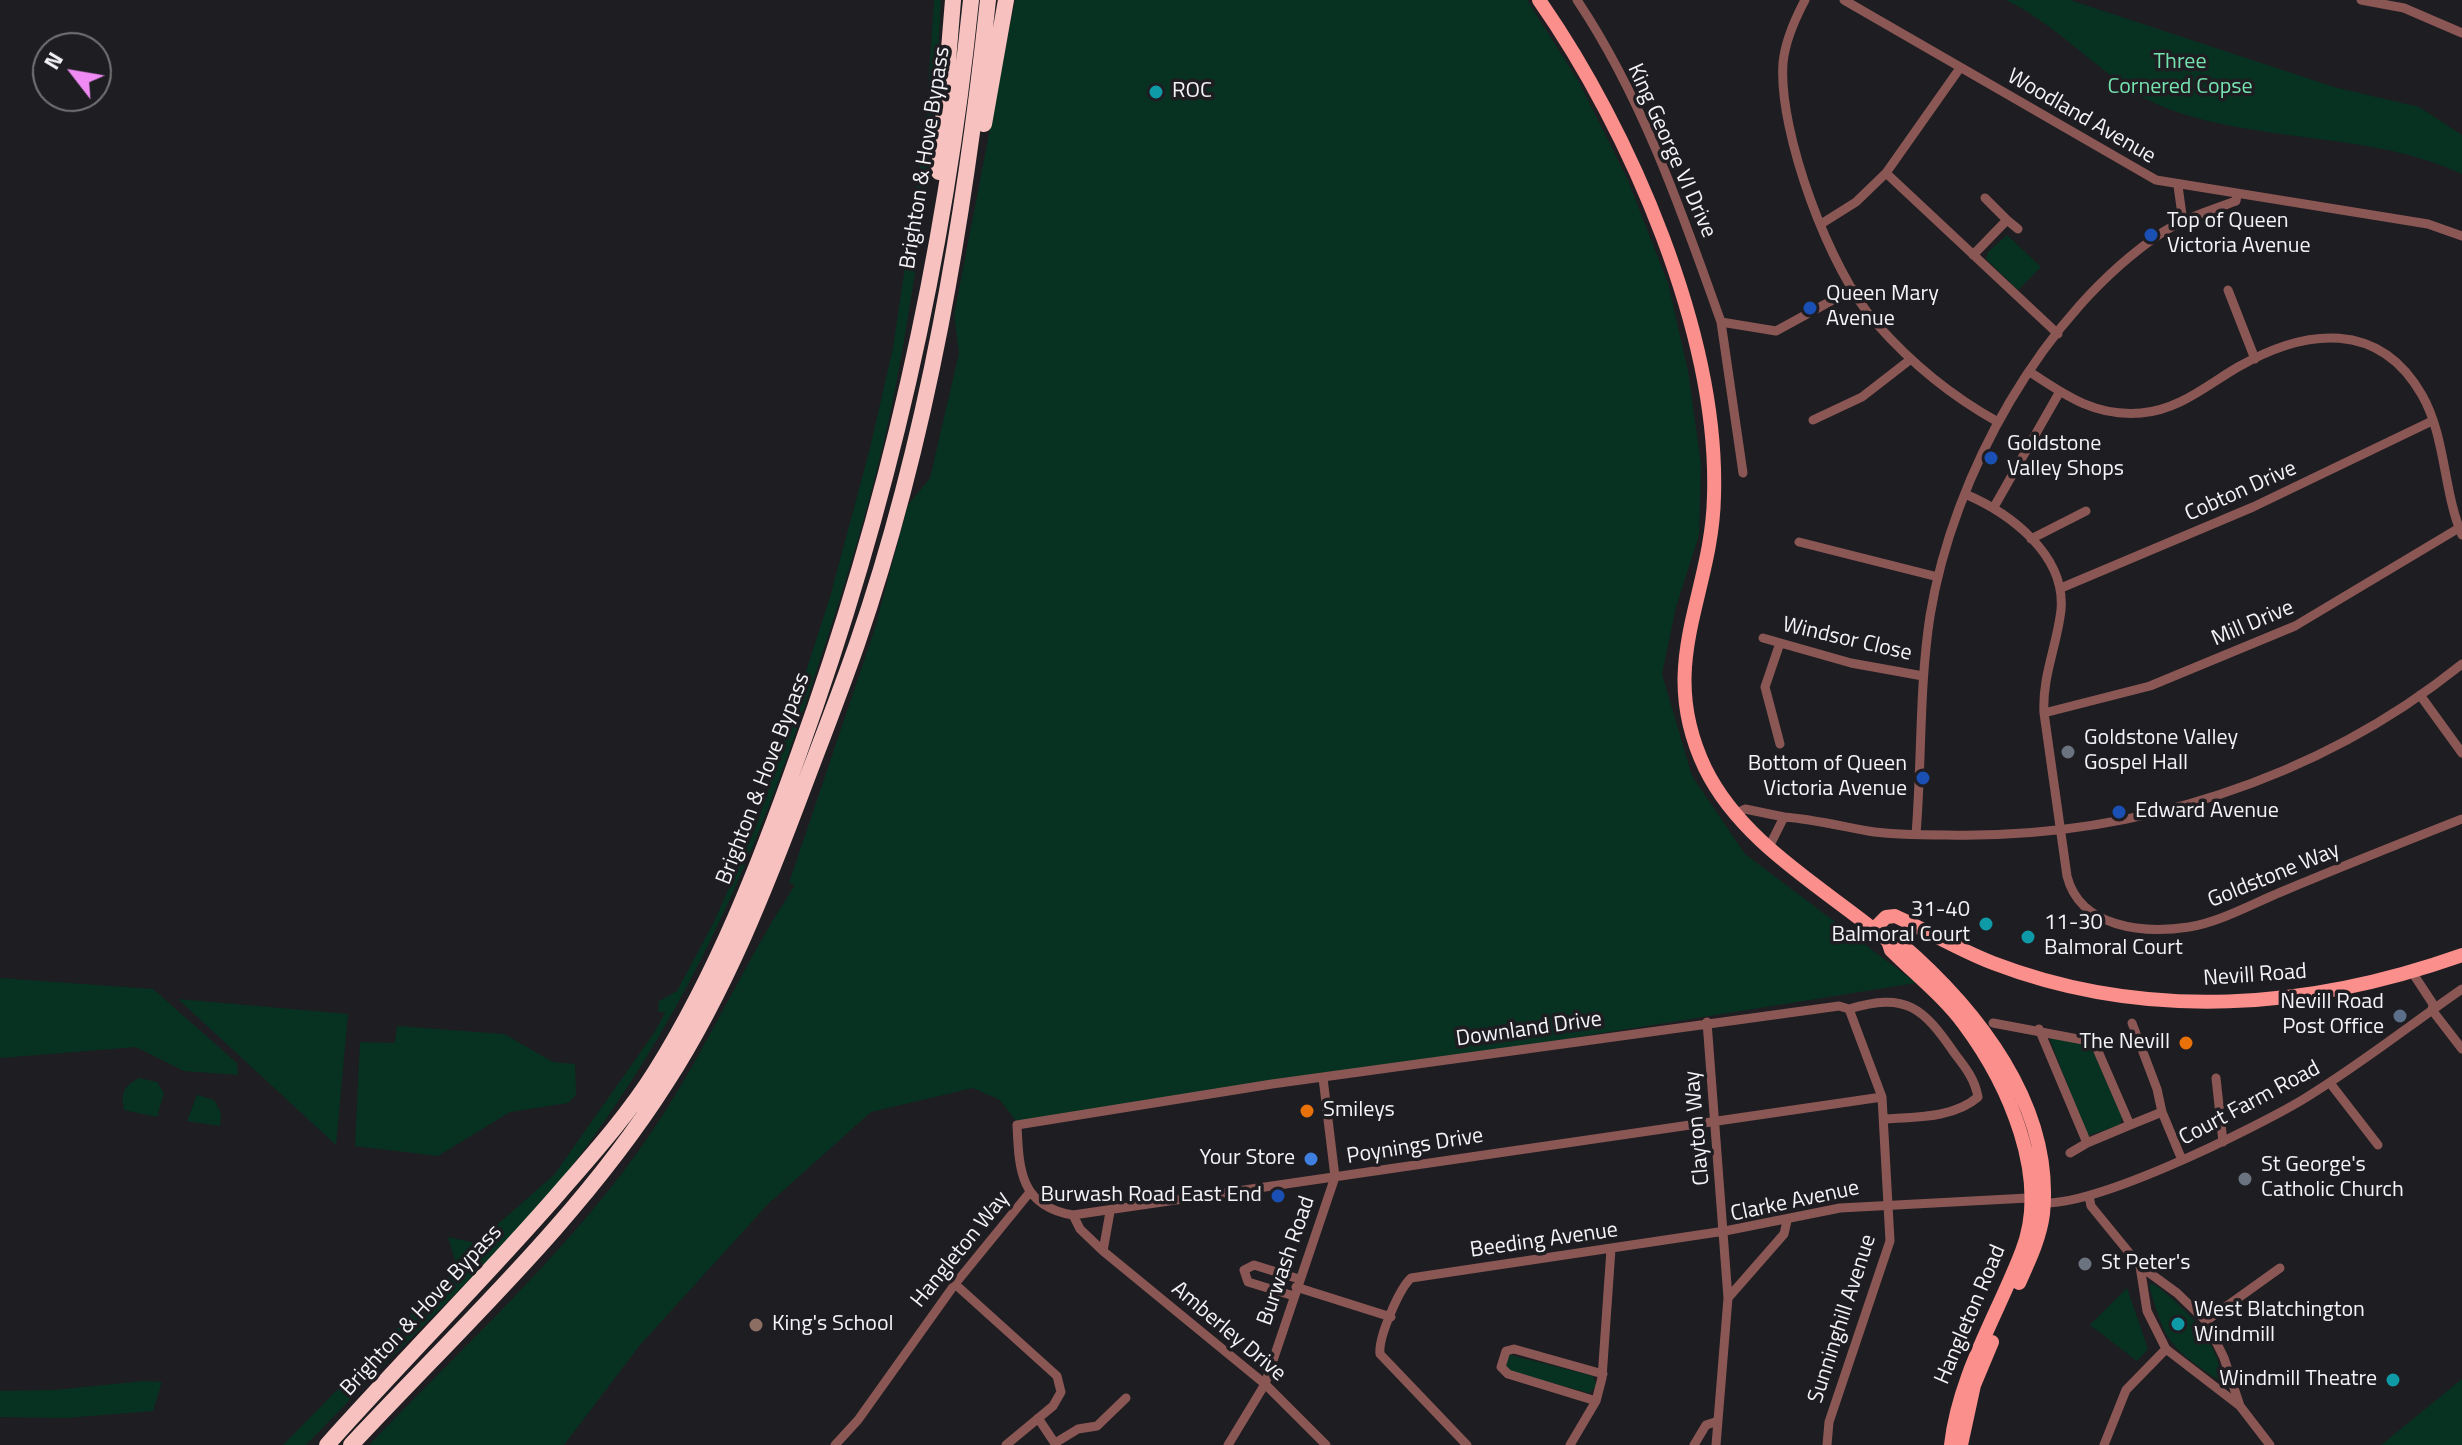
<!DOCTYPE html>
<html>
<head>
<meta charset="utf-8">
<style>
	body { margin:0 }
	#map { position:relative; width:2462px; height:1445px; overflow:hidden; background:#1e1d21; font-family:"Titillium Web",sans-serif }
	canvas { display:block }
	.north { position:absolute; left:32px; top:32px; width:80px; height:80px; box-sizing:border-box; background:#1e1d21; border:2px solid #747376; border-radius:50%; rotate:301deg; font-size:22px; font-weight:700; line-height:32px; text-align:center; color:#f4f3f6 }
	.north::after { content:''; display:block; margin:auto; width:28px; height:36px; background:#f08bf5; clip-path:polygon(50% 0,100% 100%,50% 72%,0 100%) }
</style>
</head>
<body>
<div id="map">
<canvas width="2462" height="1445"></canvas>
<div class="north">N</div>
</div>
<script>
const ctx = document.querySelector('canvas').getContext('2d');
ctx.lineJoin = 'round';
function fillPath(path, color) { ctx.fillStyle = color; ctx.fill(path, 'evenodd'); }
function stroke(path, color, width, dash) { ctx.strokeStyle = color; ctx.lineWidth = width; ctx.lineCap = dash ? 'butt' : 'round'; ctx.setLineDash(dash || []); ctx.stroke(path); }
function drawText(font, color, halo, rows, align = 'center') {
  ctx.font = font + ' "Titillium Web",sans-serif'; ctx.lineWidth = 7; ctx.setLineDash([]); ctx.textBaseline = 'middle'; ctx.strokeStyle = halo; ctx.fillStyle = color; for (const [text, x, y, turn = 0] of rows) {
    ctx.save(); ctx.translate(x, y); ctx.rotate((+turn || 0) * Math.PI / 180); ctx.textAlign = isNaN(turn) ? turn : align; if (halo) ctx.strokeText(text, 0, 0); ctx.fillText(text, 0, 0); ctx.restore();
  }
}
fillPath(new Path2D(`
	M934,0H941C934,135 919,272 892,405C873,495 845,585 816,672C755,860 687,1016 566,1174C533,1217 493,1255 455,1294C405,1344 355,1394 306,1445H283L448,1277L455,1260L448,1237L476,1243L554,1175L654,1033L665,1013L658,1011L659,1001L677,991L714,922L757,824L830,597L870,448L893,348L926,124Z
	M1015,0H1527L1579,82L1627,178L1668,283L1688,371L1701,464L1699,535L1676,607L1662,674L1692,776L1745,854L1916,983L1020,1126L1000,1100L973,1088L871,1112L768,1204L640,1345L564,1445H369C460,1350 560,1259 637,1153C698,1069 738,972 795,885L789,883L874,631L908,505L930,478L959,353L954,315Z
	M2006,0H2070L2334,87L2419,107L2462,135V174C2370,131 2261,144 2166,108C2111,87 2061,26 2006,0Z
	M2007,235L2041,267L2018,290L1986,259L1988,252Z
	M0,978L153,989L237,1063L238,1075L184,1071L136,1047L0,1058Z
	M178,999L348,1014L336,1145Z
	M397,1026L504,1034L553,1062L575,1064L576,1095L568,1103L510,1112L438,1156L355,1146L360,1042L395,1043Z
	M2049,1037L2091,1046L2122,1117L2120,1125L2087,1136Z
	M139,1078L157,1082L164,1093L157,1117L124,1110C121,1092 123,1087 139,1078Z
	M197,1095L214,1100L221,1113L220,1126L187,1121Z
	M2152,1283C2180,1302 2224,1345 2220,1381C2171,1348 2165,1343 2149,1285Z
	M2127,1288L2148,1349L2137,1361L2090,1325Z
	M1507,1354L1593,1376L1597,1386L1589,1393L1509,1371L1505,1366Z
	M2462,1379V1445H2381Z
	M144,1381L162,1382L153,1411L66,1418L0,1417V1391L55,1390Z`), '#073221');
stroke(new Path2D(`
	M1577,0C1642,97 1682,212 1721,322L1776,331L1853,289
	M1805,0C1795,19 1785,41 1783,63C1778,132 1830,271 1876,323C1910,362 1953,397 1998,422
	M1844,0L2156,180L2428,224L2462,236
	M2361,0L2404,8L2462,33
	M1886,173L2058,334
	M2178,186L2183,222
	M2007,220L2018,229
	M1821,224L1856,202L1886,173L1960,68
	M1973,255L2007,220L1985,198
	M2228,290L2255,359
	M1721,322L1743,473
	M2030,372C2066,396 2096,417 2141,413C2179,410 2207,385 2238,367C2306,328 2379,320 2422,395C2446,437 2443,491 2462,535
	M1813,420L1862,397L1911,359
	M1965,494C2010,513 2066,555 2061,610C2057,646 2042,676 2044,713L2067,876C2080,928 2144,934 2189,927C2220,922 2252,904 2281,892C2341,867 2401,843 2462,819
	M1994,507L2059,393
	M2031,539L2086,511
	M1799,542L1938,577
	M2061,588L2253,507L2432,421
	M1763,638L1851,663L1923,676
	M1780,643L1765,687L1780,744
	M2420,695L2462,753
	M2044,713L2150,686L2295,626L2459,528
	M1734,814L1745,809L1784,817
	M1916,834C1922,761 1919,688 1930,616C1953,475 2043,312 2163,232C2185,218 2212,210 2236,201L2237,195
	M1769,847L1784,817C1812,819 1840,826 1868,831C1893,835 1921,835 1947,835C2131,839 2318,780 2462,664
	M2412,972L2433,1004L2432,1010L2462,1049
	M1849,1009C1906,992 1923,1007 1955,1054C1966,1068 1975,1080 1978,1097C1954,1118 1916,1117 1885,1119
	M1707,1022L1728,1298L1716,1445
	M1993,1023L2094,1042L2130,1125L2087,1143L2039,1029
	M2132,1023L2157,1089L2162,1112
	M2216,1078L2223,1142
	M2330,1083L2378,1145
	M2130,1125L2162,1112L2182,1160
	M2070,1153L2087,1143
	M2089,1196L2091,1206L2140,1266L2177,1293L2206,1321L2224,1358L2240,1406
	M1073,1215L1080,1229L1103,1251L1265,1384L1326,1445
	M1103,1251L1110,1212
	M2140,1266L2147,1311L2166,1349L2240,1406L2270,1445
	M955,1284L1057,1376L1061,1392L1053,1406L1006,1445
	M1296,1287L1391,1317
	M1294,1296L1248,1282L1244,1270L1254,1265L1299,1279
	M1728,1298L1784,1234L1787,1221
	M2206,1321L2280,1268
	M1596,1401L1508,1374L1501,1367L1506,1351L1514,1349L1603,1374
	M1038,1418L1056,1445
	M1055,1443L1078,1429L1097,1426L1126,1398
	M835,1445L858,1420L955,1284L1030,1192
	M1228,1445L1265,1384L1335,1177L1323,1078
	M1467,1445L1380,1354C1378,1338 1399,1289 1411,1278L1725,1231L1840,1208L2028,1198C2061,1227 2269,1121 2307,1097C2361,1064 2410,1025 2462,989
	M1570,1445L1596,1401L1602,1378L1611,1249
	M1694,1445L1706,1425L1718,1421
	M1827,1445L1829,1422L1890,1241L1882,1097L1849,1009L1839,1006L1272,1084L1017,1125C1019,1170 1020,1206 1073,1215L1882,1097
	M2104,1445L2126,1390L2166,1349`), '#8b5755', 9);
stroke(new Path2D(`
	M1539,0C1630,130 1719,335 1714,496C1712,597 1655,663 1705,768C1742,844 1825,888 1888,941L1891,950C1915,974 1944,997 1964,1024C2008,1083 2051,1178 2022,1251C1997,1316 1959,1375 1951,1445
	M1874,929L1886,917L1895,916C1928,931 1959,950 1993,963C2147,1022 2310,1009 2462,955
	M1888,941L1899,942C1976,1008 2054,1105 2043,1214C2040,1238 2029,1261 2019,1283
	M1961,1445L1974,1385L1992,1342`), '#fa8f8c', 14);
stroke(new Path2D(`
	M984,124L1006,0
	M939,172L953,0
	M327,1445C403,1360 484,1279 559,1193C592,1155 628,1115 655,1072C717,973 760,863 799,753C887,510 945,257 971,0
	M351,1445C459,1329 581,1217 666,1083C726,990 767,885 806,781C823,736 841,690 857,644C928,438 965,216 988,0`), '#f6c1be', 16);
for (const [x, y, r, color] of [
	[1156,92,8,"#0f9aa8"],
	[2151,235,8,"#1a4fb4"],
	[1810,308,8,"#1a4fb4"],
	[1991,458,8,"#1a4fb4"],
	[2068,752,8,"#6b7280"],
	[1923,778,8,"#1a4fb4"],
	[2119,812,8,"#1a4fb4"],
	[1986,924,8,"#0f9aa8"],
	[2028,937,8,"#0f9aa8"],
	[2400,1016,8,"#5c6f8a"],
	[2186,1043,8,"#e8710a"],
	[1307,1111,8,"#e8710a"],
	[1311,1159,8,"#3f7fe0"],
	[2245,1179,8,"#6b7280"],
	[1278,1196,8,"#1a4fb4"],
	[2085,1264,8,"#6b7280"],
	[2178,1324,8,"#0f9aa8"],
	[756,1325,8,"#8d6e63"],
	[2393,1380,8,"#0f9aa8"]
]) { const dot = new Path2D(); dot.arc(x, y, r, 0, 2 * Math.PI); ctx.fillStyle = color; ctx.fill(dot); stroke(dot, '#1e1d21', 3); }
drawText('22px', '#75e2b0', '#1e1d21', [
	["Three",2180,63],
	["Cornered Copse",2180,88]
]);
drawText('22px', '#f4f3f6', '#1e1d21', [
	["ROC",1172,92],
	["Top of Queen",2167,222],
	["Victoria Avenue",2167,247],
	["Queen Mary",1826,295],
	["Avenue",1826,320],
	["Goldstone",2007,445],
	["Valley Shops",2007,470],
	["Goldstone Valley",2084,739],
	["Gospel Hall",2084,764],
	["Bottom of Queen",1907,765,"right"],
	["Victoria Avenue",1907,790,"right"],
	["Edward Avenue",2135,812],
	["31-40",1970,911,"right"],
	["Balmoral Court",1970,936,"right"],
	["11-30",2044,924],
	["Balmoral Court",2044,949],
	["Nevill Road",2384,1003,"right"],
	["Post Office",2384,1028,"right"],
	["The Nevill",2170,1043,"right"],
	["Smileys",1323,1111],
	["Your Store",1295,1159,"right"],
	["St George's",2261,1166],
	["Catholic Church",2261,1191],
	["Burwash Road East End",1262,1196,"right"],
	["St Peter's",2101,1264],
	["West Blatchington",2194,1311],
	["Windmill",2194,1336],
	["King's School",772,1325],
	["Windmill Theatre",2377,1380,"right"]
], 'left');
drawText('22px', '#f4f3f6', '#1e1d21', [
	["Woodland Avenue",2081,117,30],
	["King George VI Drive",1671,151,66],
	["Brighton & Hove Bypass",926,158,-81],
	["Cobton Drive",2241,492,-24],
	["Mill Drive",2253,624,-23],
	["Windsor Close",1847,640,13],
	["Brighton & Hove Bypass",764,779,-69],
	["Goldstone Way",2274,876,-22],
	["Nevill Road",2255,976,-4],
	["Downland Drive",1529,1030,-8],
	["Court Farm Road",2250,1104,-28],
	["Clayton Way",1698,1128,-95],
	["Poynings Drive",1415,1147,-9],
	["Clarke Avenue",1795,1202,-12],
	["Beeding Avenue",1544,1241,-8],
	["Hangleton Way",961,1250,-51],
	["Burwash Road",1287,1261,-71],
	["Brighton & Hove Bypass",422,1311,-47],
	["Hangleton Road",1971,1315,-67],
	["Sunninghill Avenue",1843,1319,-72],
	["Amberley Drive",1228,1332,40]
]);
</script>
</body>
</html>
